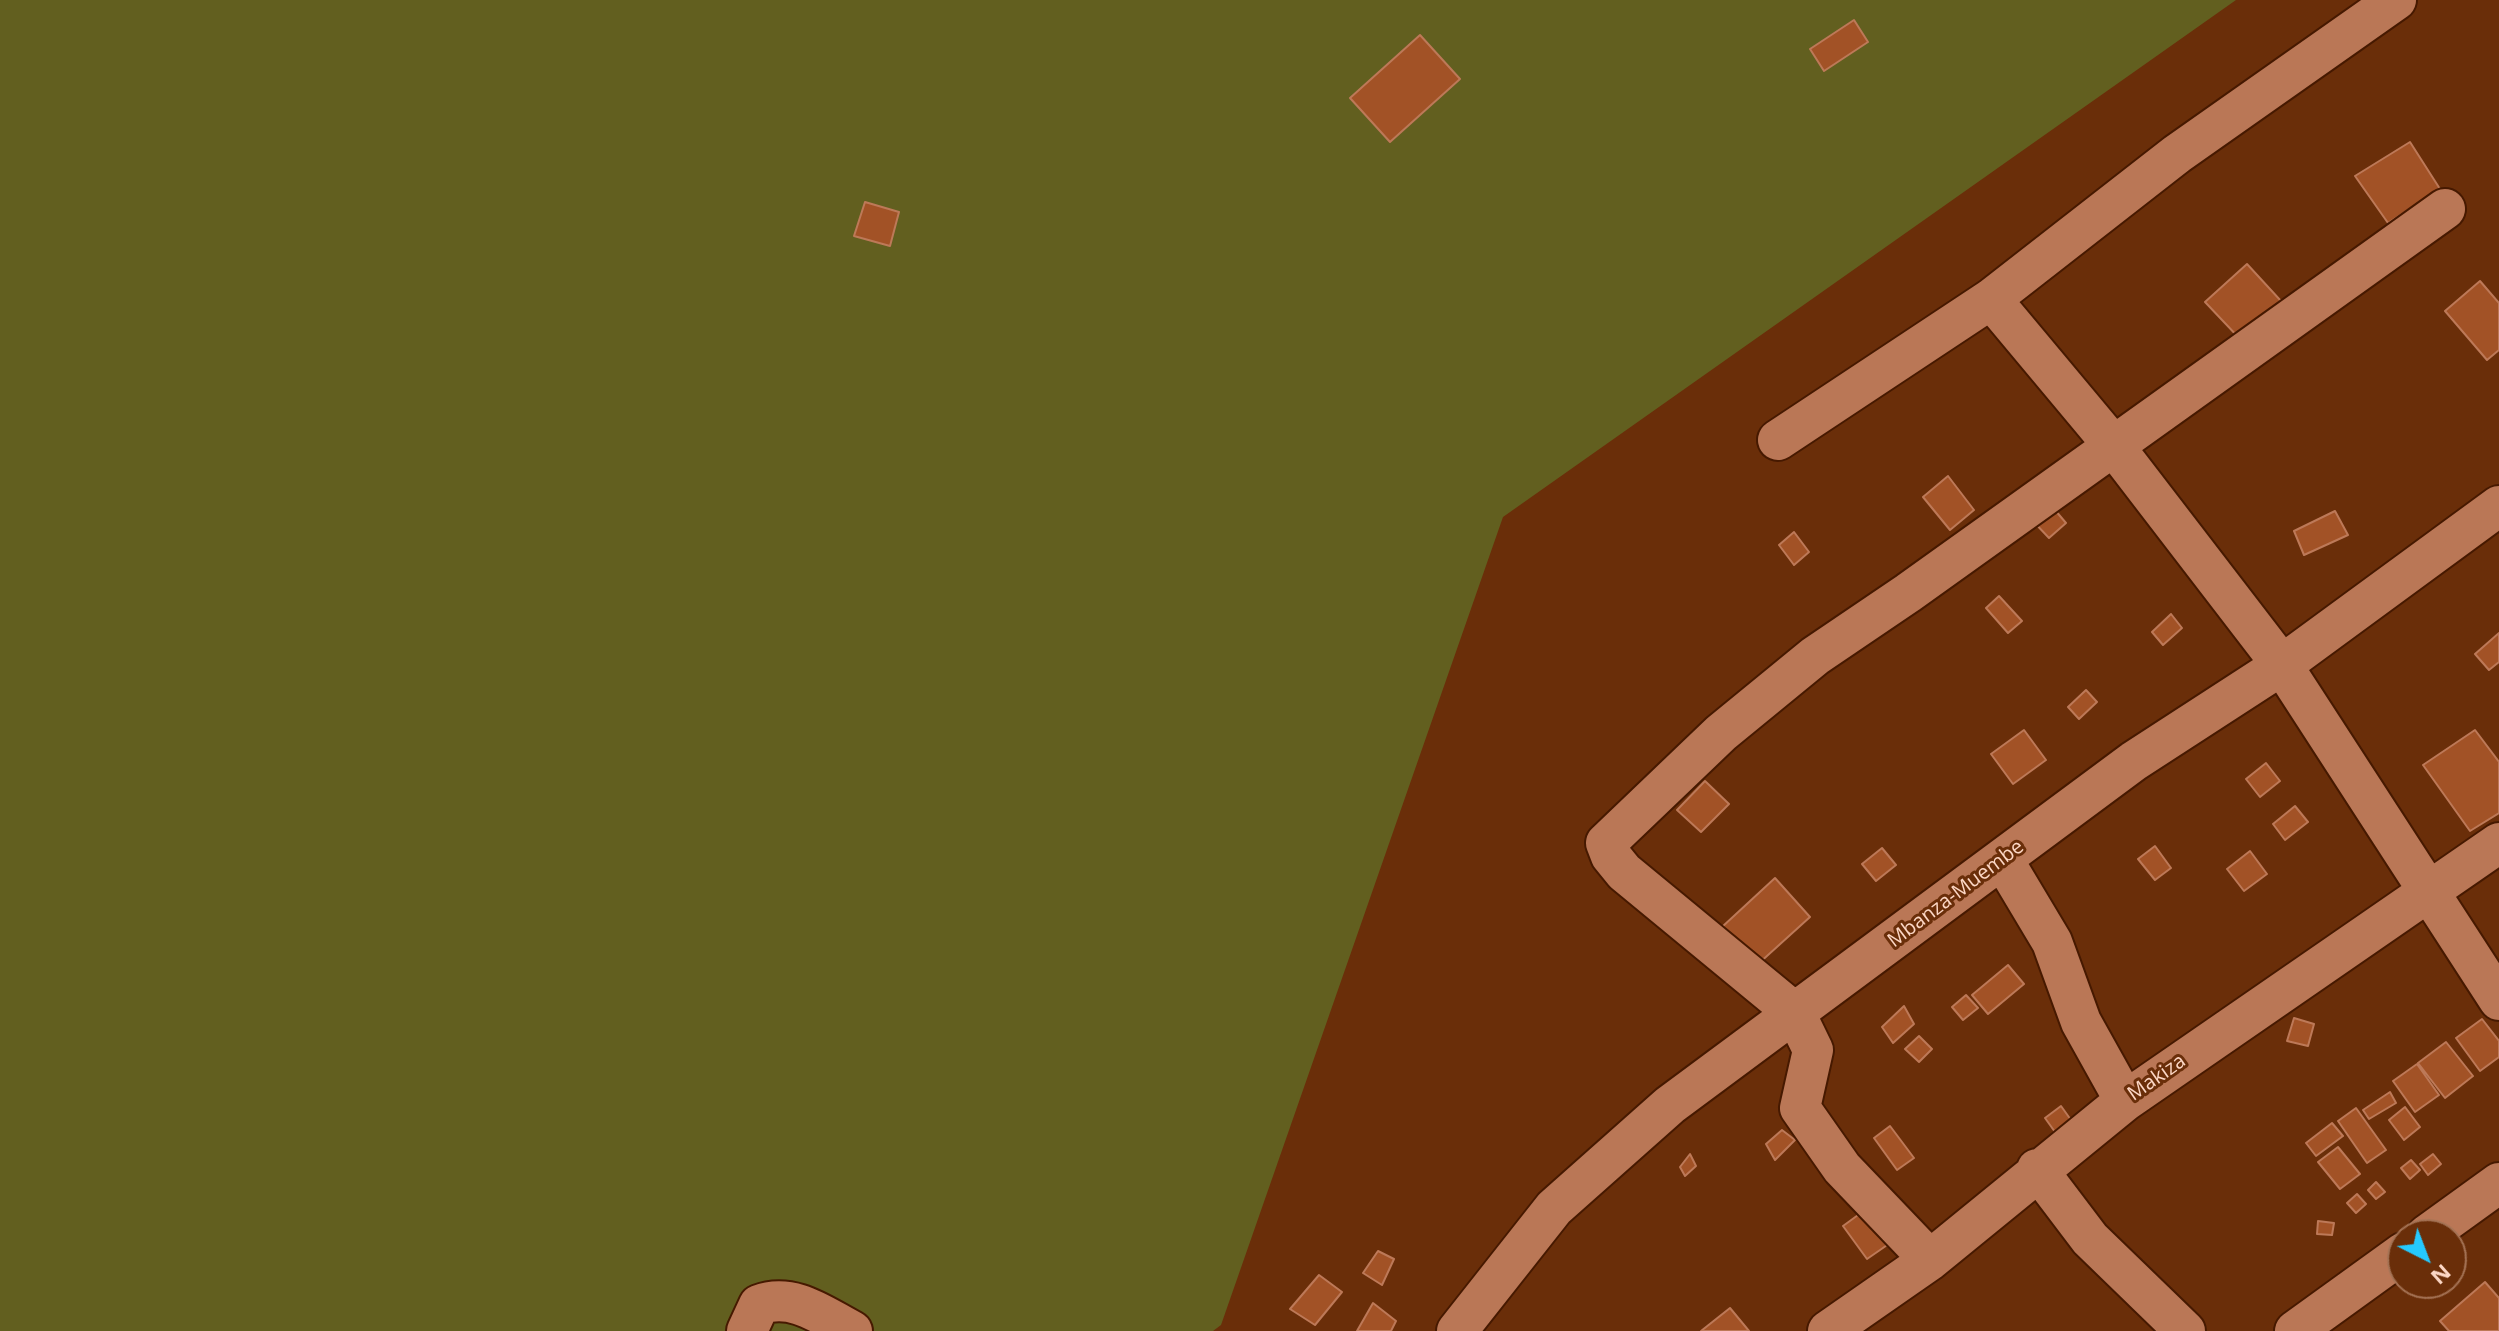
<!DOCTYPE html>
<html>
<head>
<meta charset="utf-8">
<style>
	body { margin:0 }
	#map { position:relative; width:2499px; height:1331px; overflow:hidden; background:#6a2e09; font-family:"Open Sans",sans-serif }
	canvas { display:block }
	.north { position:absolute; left:2387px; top:1219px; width:80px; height:80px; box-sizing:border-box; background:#6a2e09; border:2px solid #a47254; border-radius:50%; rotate:138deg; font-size:22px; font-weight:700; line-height:32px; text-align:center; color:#fcd7c5 }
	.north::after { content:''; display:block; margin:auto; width:28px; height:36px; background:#25c9fe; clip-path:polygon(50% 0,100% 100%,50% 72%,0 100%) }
</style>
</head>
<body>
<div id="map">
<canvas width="2499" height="1331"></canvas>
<div class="north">N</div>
</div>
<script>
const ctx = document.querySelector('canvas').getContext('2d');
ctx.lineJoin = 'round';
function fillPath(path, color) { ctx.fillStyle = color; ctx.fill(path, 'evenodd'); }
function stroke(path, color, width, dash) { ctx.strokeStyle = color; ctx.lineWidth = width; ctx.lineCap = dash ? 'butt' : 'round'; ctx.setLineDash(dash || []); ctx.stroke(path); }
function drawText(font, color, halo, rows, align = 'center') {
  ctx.font = font + ' "Open Sans",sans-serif'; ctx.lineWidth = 6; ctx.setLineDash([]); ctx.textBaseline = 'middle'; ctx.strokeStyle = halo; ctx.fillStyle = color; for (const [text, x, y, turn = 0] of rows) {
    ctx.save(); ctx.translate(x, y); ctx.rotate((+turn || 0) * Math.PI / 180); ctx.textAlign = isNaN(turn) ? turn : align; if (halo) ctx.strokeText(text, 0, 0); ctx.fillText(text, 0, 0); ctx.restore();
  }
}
fillPath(new Path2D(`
	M0,0H2236L1503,517L1221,1325L1213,1331H0Z`), '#625f1f');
const building = new Path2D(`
	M1854,20L1868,42L1824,71L1810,49Z
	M1420,35L1460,79L1390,142L1350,98Z
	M2410,142L2440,189L2388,223L2355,176Z
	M865,202L899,212L890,246L854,236Z
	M2247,264L2281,301L2240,339L2205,302Z
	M2480,281L2499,303V350L2487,360L2445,311Z
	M1948,476L1974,510L1950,530L1923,497Z
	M2049,503L2066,523L2049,538L2031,519Z
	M2335,511L2348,535L2304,555L2294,531Z
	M1794,532L1809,552L1794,565L1779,545Z
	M1999,596L2022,621L2008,633L1986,608Z
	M2171,614L2182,628L2163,645L2152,632Z
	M2499,633V662L2489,670L2475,654Z
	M2086,690L2097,702L2079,719L2068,707Z
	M2024,730L2046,760L2013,784L1991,754Z
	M2475,730L2499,762V813L2470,831L2423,765Z
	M2266,763L2280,781L2260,797L2246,779Z
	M1705,781L1729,804L1701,832L1677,810Z
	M2295,806L2308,822L2285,840L2273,824Z
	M2155,846L2171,868L2155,880L2138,859Z
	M1882,848L1896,865L1876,881L1862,864Z
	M2250,851L2267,874L2244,891L2227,869Z
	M1775,878L1810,917L1757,965L1722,927Z
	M2008,965L2024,984L1988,1014L1972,995Z
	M1966,995L1978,1008L1963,1020L1952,1007Z
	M1904,1006L1914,1024L1893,1043L1882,1027Z
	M2294,1018L2314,1024L2308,1046L2287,1041Z
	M2482,1019L2499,1041V1057L2480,1071L2456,1038Z
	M1919,1036L1932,1049L1919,1062L1905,1049Z
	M2446,1042L2473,1076L2445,1098L2418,1063Z
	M2417,1064L2439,1095L2415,1112L2393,1081Z
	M2390,1092L2396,1103L2369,1119L2363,1110Z
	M2061,1106L2071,1120L2055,1132L2045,1118Z
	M2405,1107L2420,1127L2404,1140L2389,1120Z
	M2356,1108L2386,1150L2367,1163L2338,1121Z
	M2332,1123L2343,1136L2316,1156L2306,1143Z
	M1890,1126L1914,1158L1897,1170L1874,1138Z
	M1782,1130L1795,1140L1775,1160L1766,1144Z
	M2338,1147L2360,1174L2340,1189L2318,1162Z
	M1690,1154L1696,1166L1685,1176L1680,1167Z
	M2433,1154L2441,1164L2428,1175L2420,1164Z
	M2411,1160L2420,1170L2410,1179L2401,1168Z
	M2376,1182L2385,1192L2376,1199L2368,1190Z
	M2357,1194L2366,1204L2356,1213L2347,1203Z
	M1869,1207L1893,1241L1867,1259L1843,1226Z
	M2318,1221L2334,1223L2332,1235L2317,1234Z
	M1378,1251L1394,1259L1382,1285L1363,1273Z
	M1319,1275L1342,1292L1315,1325L1290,1309Z
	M2485,1282L2499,1298V1331H2449L2440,1321Z
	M1373,1303L1396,1321L1391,1331H1357Z
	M1730,1308L1749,1331H1701Z`);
fillPath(building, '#a25226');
stroke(building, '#bd7958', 2);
const minor = new Path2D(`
	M1991,299L2113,445L2282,665L2499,1000
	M1778,440L1991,299L2177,154L2396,0
	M2003,860L2052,942L2081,1022L2125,1101
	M2037,1169L2090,1239L2185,1331
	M2427,1235L2499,1183
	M1930,1260L1842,1168L1800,1108L1813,1050L1795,1013L1624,872L1611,856L1606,843L1721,733L1815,656L1908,593L2445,209
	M747,1331L759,1305C793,1292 823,1316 852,1331
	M1457,1331L1554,1208L1670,1105L2134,761L2282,665L2499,506
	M1828,1331L1930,1260L2125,1101L2499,843
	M2295,1331L2403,1253`);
stroke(minor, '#461900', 44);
stroke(minor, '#ba7756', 40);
drawText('20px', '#fcd7c5', '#6a2e09', [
	["Mbanza-Muembe",1956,894,-37],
	["Makiza",2157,1078,-35]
]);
</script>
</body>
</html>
